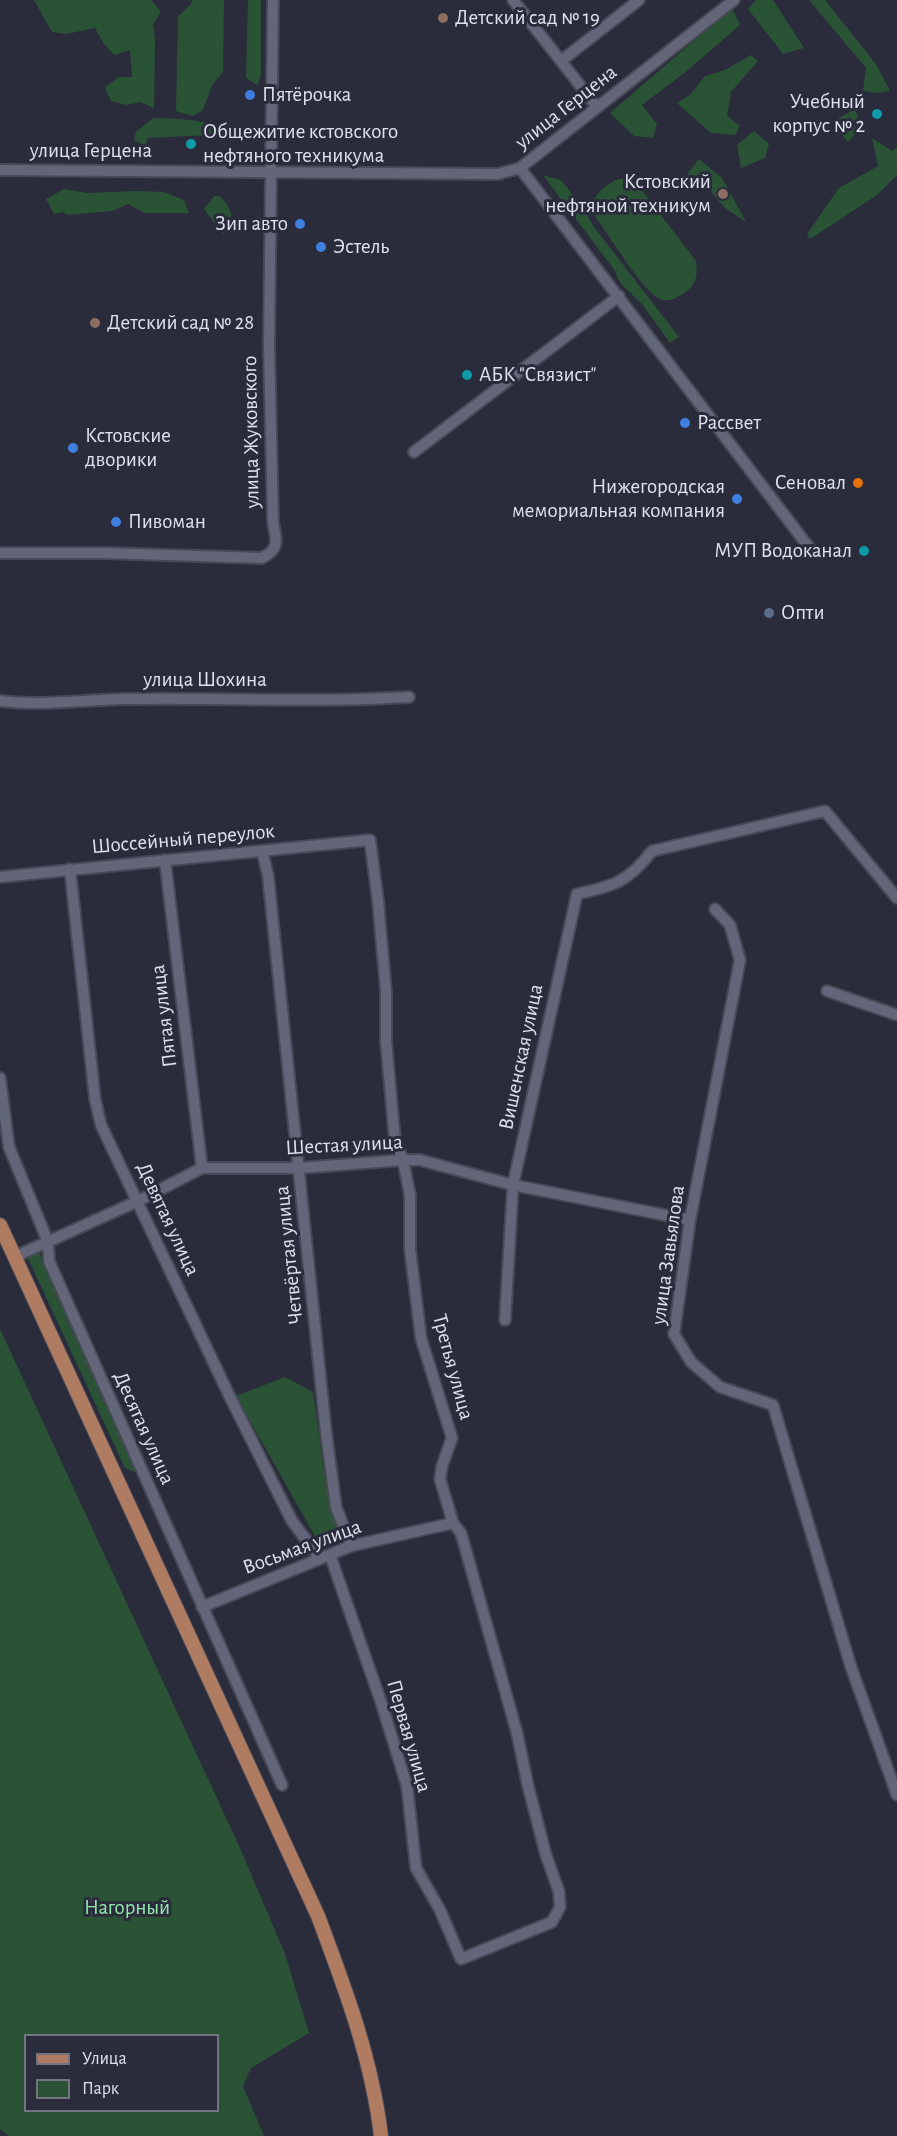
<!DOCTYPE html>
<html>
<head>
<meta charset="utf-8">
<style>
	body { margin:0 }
	#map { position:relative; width:897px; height:2136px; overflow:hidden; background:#2a2c3c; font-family:"Alegreya Sans",sans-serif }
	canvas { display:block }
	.legend { position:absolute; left:24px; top:2034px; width:195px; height:78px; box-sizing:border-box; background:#2a2c3c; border:2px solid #727482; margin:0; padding:8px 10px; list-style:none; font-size:18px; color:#dfe1ec }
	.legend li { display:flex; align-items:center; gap:12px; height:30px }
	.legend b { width:30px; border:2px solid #727482 }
</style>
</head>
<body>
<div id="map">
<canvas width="897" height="2136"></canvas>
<ul class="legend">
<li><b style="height:8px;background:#af7b61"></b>Улица</li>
<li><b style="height:16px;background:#2a5336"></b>Парк</li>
</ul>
</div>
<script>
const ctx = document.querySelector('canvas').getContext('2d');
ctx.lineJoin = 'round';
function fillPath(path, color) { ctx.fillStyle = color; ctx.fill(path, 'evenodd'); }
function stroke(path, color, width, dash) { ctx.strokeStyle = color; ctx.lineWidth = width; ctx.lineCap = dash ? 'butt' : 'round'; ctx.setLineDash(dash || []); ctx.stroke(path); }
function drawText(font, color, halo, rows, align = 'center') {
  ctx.font = font + ' "Alegreya Sans",sans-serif'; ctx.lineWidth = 6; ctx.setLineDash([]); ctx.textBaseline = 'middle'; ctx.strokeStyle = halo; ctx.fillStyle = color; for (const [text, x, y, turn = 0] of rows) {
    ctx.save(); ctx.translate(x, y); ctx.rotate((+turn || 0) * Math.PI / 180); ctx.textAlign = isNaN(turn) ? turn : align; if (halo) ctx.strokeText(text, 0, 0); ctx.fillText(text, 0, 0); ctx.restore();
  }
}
fillPath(new Path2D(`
	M34,0H151L161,12L153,24L155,40L154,108L140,102L127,105L111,101L105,87L119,77H132L130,50L114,55L104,44L95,28L66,34L52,32Z
	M192,0H224L223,72L213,84L202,111L192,116L176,111L178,17L191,4Z
	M248,0H261V76L257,85L246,78Z
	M756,0H773L804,48L783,54L748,9Z
	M809,0H825L876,64L890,91L877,93L863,91L866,68Z
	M732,8L740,25L688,70L642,105L657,124L653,138L634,136L610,113Z
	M751,55L758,61L731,92L727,116L740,126L735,135L711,133L677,103L691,94L705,76L725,70Z
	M855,109L862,127L848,142L832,122Z
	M153,118C175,119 212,118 229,134L148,138L145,146L134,140L136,132Z
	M754,131L769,144L765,158L741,168L737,145Z
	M872,138L892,151L897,147V175L877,195L810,239L807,234L839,188L878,166Z
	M699,159L722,178L746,222L725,208L703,182L683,191L688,173Z
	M543,175L561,180L583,208L594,227L679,337L670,343L642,304L620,283L615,271Z
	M626,178L638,185L696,261C698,276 696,285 684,293C676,299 667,303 658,298C641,288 608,234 595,216L593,201C601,188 610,180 626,178Z
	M64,189L87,193L137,191L164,192L184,200L189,213H145L128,204L112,211L68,215L62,212L54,214L46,199Z
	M214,196H220C233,211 236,218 223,234L204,209Z
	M39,1252L137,1473L125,1468L27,1256Z
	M0,1329L240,1848L285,1954L309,2033L251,2068L243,2086L264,2136H9L0,2129ZM26,2036H218V2110H26Z
	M285,1377L313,1392L325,1478L341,1540L320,1545L236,1396Z`), '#2a5336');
const minor = new Path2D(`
	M513,0L597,107
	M561,61L639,0
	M520,168L811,550
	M0,170L498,174L520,168L734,0
	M414,452L619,296
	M0,553H103L262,558C281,548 276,540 273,522L269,346L273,0
	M0,701C41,706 81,700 123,699C218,697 314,703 409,697
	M262,851L268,875L326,1432L336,1507L351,1546
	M165,860L202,1168
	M70,869L95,1099L101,1125L228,1393L292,1521L319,1557
	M0,877L370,840L378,901L386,991V1041L395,1141L403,1160L410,1195V1249L421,1338L452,1438L442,1466L440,1479L453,1523L461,1533L517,1733L528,1786L546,1855L559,1892L560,1907L552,1922L461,1959L440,1910L416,1868L407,1786L381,1702L330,1555
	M715,909L730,925L740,960L690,1220L674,1334L691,1362L720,1387L773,1405L851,1667L897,1795
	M827,991L897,1015
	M0,1078L9,1147L48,1242L49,1261L282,1785
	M14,1257L138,1201L202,1168H300L403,1160H420L513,1185L690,1220
	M505,1320L513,1185L577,894C614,886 628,882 652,851L825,811L897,898
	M202,1607L351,1546L453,1523`);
const major = new Path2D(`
	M0,1225L318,1916C345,1988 372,2059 381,2136`);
stroke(minor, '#484957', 14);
stroke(major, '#484957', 16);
stroke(minor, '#636679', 10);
stroke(major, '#af7b61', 14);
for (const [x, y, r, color] of [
	[443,18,6,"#8d6e63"],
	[250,95,6,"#3f7fe0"],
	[877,114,6,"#0f9aa8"],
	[191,144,6,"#0f9aa8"],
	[723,194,6,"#8d6e63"],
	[300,224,6,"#3f7fe0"],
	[321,247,6,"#3f7fe0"],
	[95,323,6,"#8d6e63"],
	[467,375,6,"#0f9aa8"],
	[685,423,6,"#3f7fe0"],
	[73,448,6,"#3f7fe0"],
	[858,483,6,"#e8710a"],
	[737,499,6,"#3f7fe0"],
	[116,522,6,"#3f7fe0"],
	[864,551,6,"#0f9aa8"],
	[769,613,6,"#5c6f8a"]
]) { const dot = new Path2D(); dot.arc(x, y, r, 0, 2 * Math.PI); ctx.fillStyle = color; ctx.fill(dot); stroke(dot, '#2a2c3c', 2); }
drawText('21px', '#dfe1ec', '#2a2c3c', [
	["Детский сад № 19",455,18],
	["Пятёрочка",262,95],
	["Учебный",865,102,"right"],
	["корпус № 2",865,126,"right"],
	["Общежитие кстовского",203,132],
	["нефтяного техникума",203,156],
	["Кстовский",711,182,"right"],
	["нефтяной техникум",711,206,"right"],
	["Зип авто",288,224,"right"],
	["Эстель",333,247],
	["Детский сад № 28",107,323],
	["АБК \"Связист\"",479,375],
	["Рассвет",697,423],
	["Кстовские",85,436],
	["дворики",85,460],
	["Сеновал",846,483,"right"],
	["Нижегородская",725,487,"right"],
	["мемориальная компания",725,511,"right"],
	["Пивоман",128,522],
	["МУП Водоканал",852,551,"right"],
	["Опти",781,613]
], 'left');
drawText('21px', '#dfe1ec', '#2a2c3c', [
	["улица Герцена",566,107,-38],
	["улица Герцена",91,151],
	["улица Жуковского",251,432,-91],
	["улица Шохина",205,680],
	["Шоссейный переулок",183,839,-5],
	["Пятая улица",164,1016,-97],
	["Вишенская улица",521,1057,-78],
	["Шестая улица",344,1145,-3],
	["Девятая улица",168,1219,65],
	["Четвёртая улица",289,1255,-96],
	["улица Завьялова",668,1255,-82],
	["Третья улица",453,1367,75],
	["Десятая улица",144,1428,66],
	["Восьмая улица",302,1547,-20],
	["Первая улица",409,1736,74]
]);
drawText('21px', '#8fe8a8', '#2a2c3c', [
	["Нагорный",127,1908]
]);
</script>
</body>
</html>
